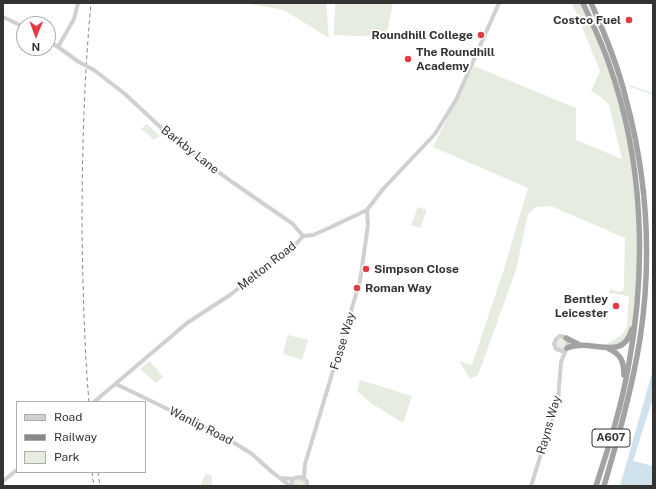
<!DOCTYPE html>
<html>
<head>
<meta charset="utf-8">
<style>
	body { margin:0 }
	#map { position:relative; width:656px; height:489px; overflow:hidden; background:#fff; font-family:"Public Sans",sans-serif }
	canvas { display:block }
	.frame { position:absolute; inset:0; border:4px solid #333; pointer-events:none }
	.legend { position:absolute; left:16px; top:401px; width:130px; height:72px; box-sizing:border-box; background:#fff; border:1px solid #adadad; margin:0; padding:5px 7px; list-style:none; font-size:12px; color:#333 }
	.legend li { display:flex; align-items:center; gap:8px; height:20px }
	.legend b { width:20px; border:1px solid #adadad }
	.north { position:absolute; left:16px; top:16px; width:40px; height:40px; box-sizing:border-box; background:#fff; border:1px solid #adadad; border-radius:50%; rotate:181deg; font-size:11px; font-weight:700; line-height:16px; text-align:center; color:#333 }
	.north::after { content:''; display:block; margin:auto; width:14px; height:18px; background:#e63946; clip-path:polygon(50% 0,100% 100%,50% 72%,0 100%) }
</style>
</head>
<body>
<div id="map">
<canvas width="656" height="489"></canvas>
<div class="frame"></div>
<ul class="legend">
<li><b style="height:5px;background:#d0d0d0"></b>Road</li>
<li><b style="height:5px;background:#888"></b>Railway</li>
<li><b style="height:11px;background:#e6ecdf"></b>Park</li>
</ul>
<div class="north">N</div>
</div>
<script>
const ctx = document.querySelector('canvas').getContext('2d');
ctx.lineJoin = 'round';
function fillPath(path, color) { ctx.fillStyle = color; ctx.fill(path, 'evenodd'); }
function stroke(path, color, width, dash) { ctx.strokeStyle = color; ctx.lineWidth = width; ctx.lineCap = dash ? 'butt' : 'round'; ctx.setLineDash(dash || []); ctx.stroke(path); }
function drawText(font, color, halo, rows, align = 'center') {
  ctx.font = font + ' "Public Sans",sans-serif'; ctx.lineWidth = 4; ctx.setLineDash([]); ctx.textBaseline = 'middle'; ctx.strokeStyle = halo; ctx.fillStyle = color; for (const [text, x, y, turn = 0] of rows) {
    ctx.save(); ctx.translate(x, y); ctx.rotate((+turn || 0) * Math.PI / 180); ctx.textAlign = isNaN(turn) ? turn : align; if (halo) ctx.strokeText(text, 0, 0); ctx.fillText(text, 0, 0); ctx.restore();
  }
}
fillPath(new Path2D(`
	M245,3H326L329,38L284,10Z
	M335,3H393L386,37L334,35Z
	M571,3H583L609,64L628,136L639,225L636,311L628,340L607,348L604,345C613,341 625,335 627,325L629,296L609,293L610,289L620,292L623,290L624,287L625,238L551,206L536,207L528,214L516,270L478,375L470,379L459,361L472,365L505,266L528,188L433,147L474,66L576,108V140L622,159L609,105L601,97L591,91L600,71L576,12Z
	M147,124L160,136L153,140L149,135L141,129Z
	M418,207L427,210L420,228L411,225Z
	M288,335L308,340L302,360L283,354Z
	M557,337L566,338L567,348L559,351L554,342Z
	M150,361L163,377L156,383L140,369Z
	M360,380L412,396L403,423L371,403L357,391Z
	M206,473L212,476V486H200Z
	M299,478L304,481L306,486H292L293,482Z`), '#e6ecdf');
fillPath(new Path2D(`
	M652,373L653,374V398L633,461L653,466V486H620Z`), '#cfe2ee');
stroke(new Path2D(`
	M630,86L653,94`), '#cfe2ee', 1);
stroke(new Path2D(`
	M78,3L74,19L58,47L79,62
	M3,17L24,27
	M48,41L58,47
	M94,70L125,94L171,137L232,182L293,224L303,236
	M116,384L225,437L252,454L272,472L290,486
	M94,402L187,323L230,295L297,243L303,236L313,235L329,228L367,210L383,189L435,134L456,100L499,3
	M280,478L294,479
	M304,478L305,464L360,281L368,225L367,210
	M3,481L17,470
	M291,486C291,480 294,477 300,477L307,481V486
	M531,486L558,400L561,362L568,345V340L565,337L560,336L556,339L554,344L556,349L562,351L567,349`), '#d0d0d0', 4);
stroke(new Path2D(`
	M583,3C592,23 602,43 609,64C643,159 647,265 629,363C622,405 609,446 596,486
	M591,3C605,34 618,66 626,99C647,177 652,260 640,339C632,389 618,438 604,486
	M566,338L578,344
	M567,348C591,337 622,364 632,329
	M609,349C621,354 624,362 624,375`), '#a2a2a2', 5.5);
stroke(new Path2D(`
	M89,402C84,345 83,287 82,230C82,154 84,78 91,3
	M92,472L94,486
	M98,472L100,486`), '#888', 1, [4, 3]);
stroke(new Path2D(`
	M79,62L94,70`), '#d0d0d0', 4);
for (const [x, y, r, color] of [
	[629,20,4,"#e63946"],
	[481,35,4,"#e63946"],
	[408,59,4,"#e63946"],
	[366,269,4,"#e63946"],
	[357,288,4,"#e63946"],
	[616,306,4,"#e63946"]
]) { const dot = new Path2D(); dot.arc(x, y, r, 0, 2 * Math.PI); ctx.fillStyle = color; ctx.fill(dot); stroke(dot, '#fff', 1.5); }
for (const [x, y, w] of [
	[611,438,38]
]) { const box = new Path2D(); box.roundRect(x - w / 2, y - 9, w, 18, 3); ctx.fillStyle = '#fff'; ctx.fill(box); stroke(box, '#333', 1); }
drawText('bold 11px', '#333', null, [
	["A607",611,438]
]);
drawText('bold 12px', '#333', '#fff', [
	["Costco Fuel",621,20],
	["Roundhill College",473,35],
	["The Roundhill",416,52,"left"],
	["Academy",416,66,"left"],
	["Simpson Close",374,269,"left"],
	["Roman Way",365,288,"left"],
	["Bentley",608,299],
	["Leicester",608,313]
], 'right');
drawText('12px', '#333', '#fff', [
	["Barkby Lane",190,150,38],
	["Melton Road",267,266,-38],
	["Fosse Way",343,341,-73],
	["Rayns Way",549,425,-74],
	["Wanlip Road",201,426,27]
]);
</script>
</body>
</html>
